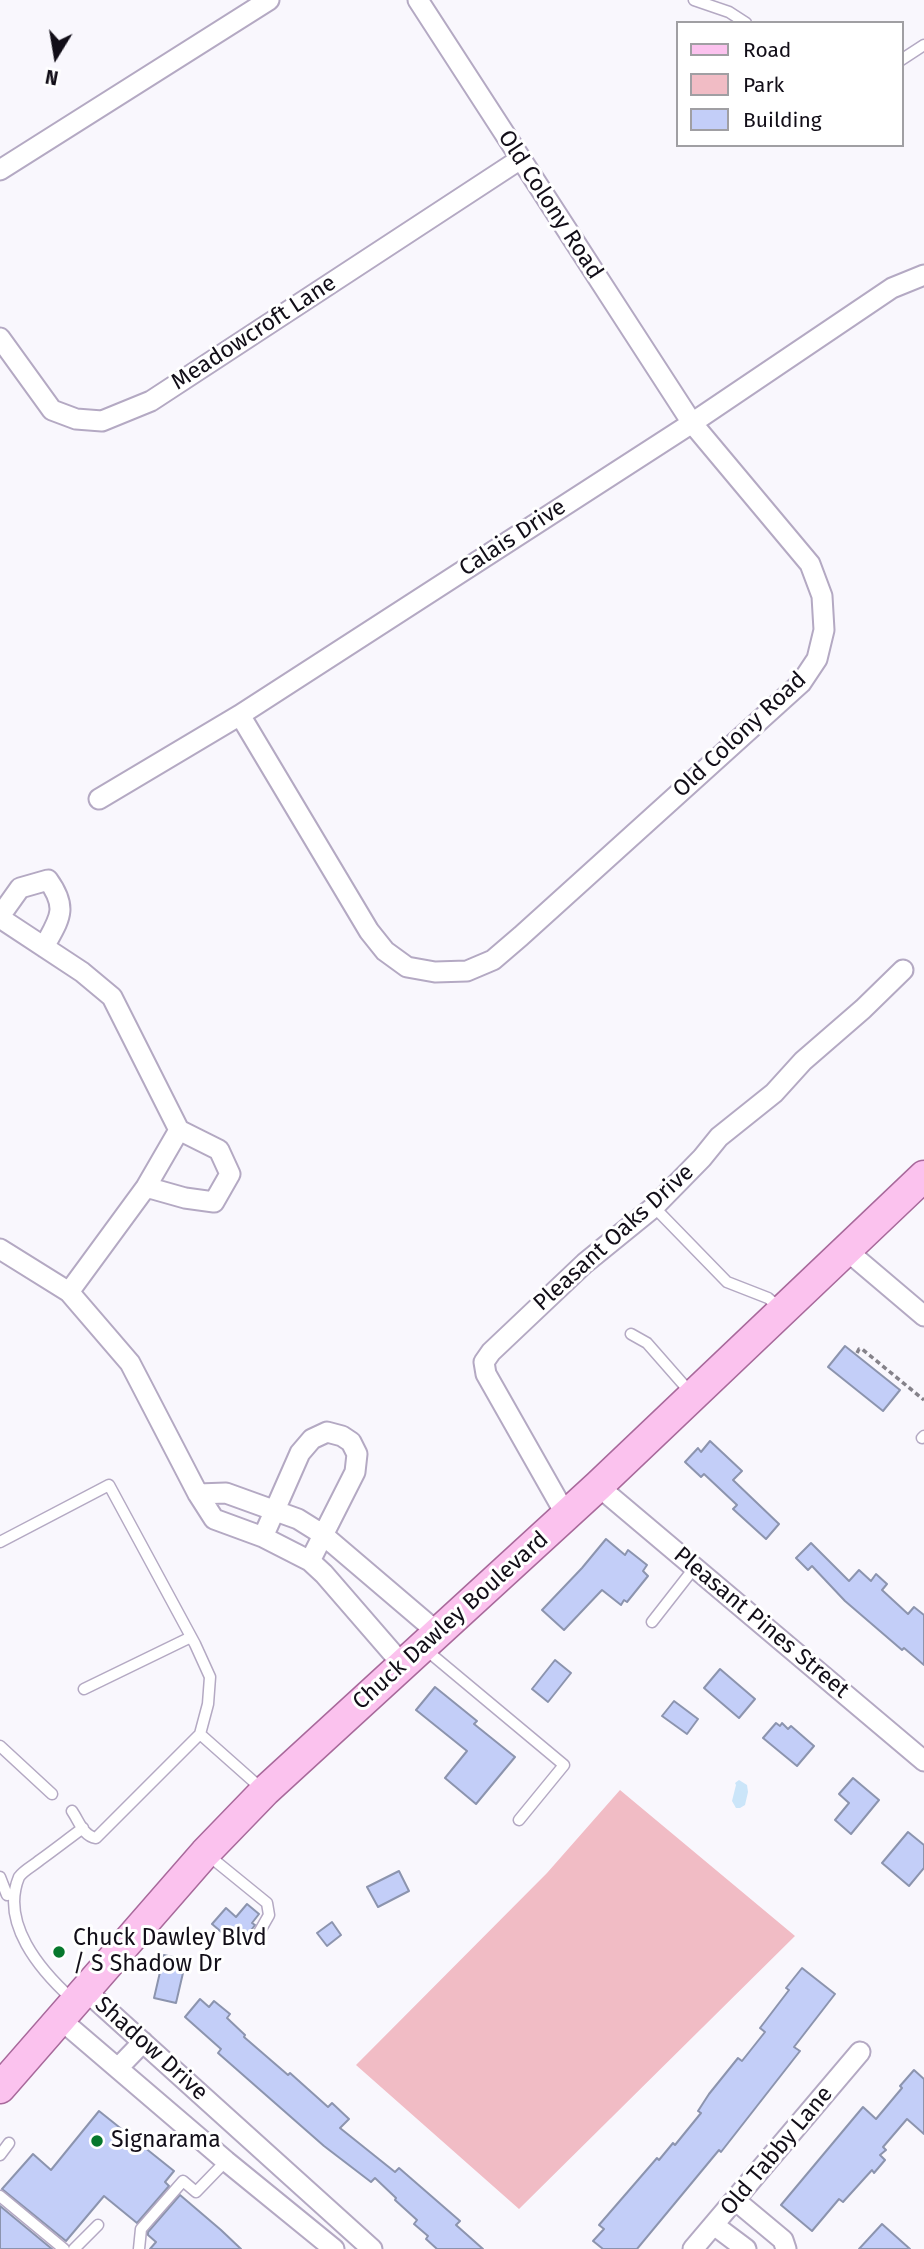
<!DOCTYPE html>
<html>
<head>
<meta charset="utf-8">
<style>
	body { margin:0 }
	#map { position:relative; width:924px; height:2249px; overflow:hidden; background:#f9f7fd; font-family:"Fira Sans",sans-serif }
	canvas { display:block }
	.legend { position:absolute; left:676px; top:21px; width:228px; height:126px; box-sizing:border-box; background:#fff; border:2px solid #a09fa3; margin:0; padding:9px 12px; list-style:none; font-size:21px; color:#120e18 }
	.legend li { display:flex; align-items:center; gap:14px; height:35px }
	.legend b { width:35px; border:2px solid #a09fa3 }
	.north { position:absolute; left:21px; top:21px; width:70px; height:70px; -webkit-text-stroke:5px #fff; paint-order:stroke; rotate:191deg; font-size:19px; font-weight:700; line-height:28px; text-align:center; color:#120e18 }
	.north::after { content:''; display:block; margin:auto; width:24px; height:32px; background:#120e18; clip-path:polygon(50% 0,100% 100%,50% 72%,0 100%) }
</style>
</head>
<body>
<div id="map">
<canvas width="924" height="2249"></canvas>
<ul class="legend">
<li><b style="height:9px;background:#fbc2ee"></b>Road</li>
<li><b style="height:19px;background:#f1bcc5"></b>Park</li>
<li><b style="height:19px;background:#c3cef8"></b>Building</li>
</ul>
<div class="north">N</div>
</div>
<script>
const ctx = document.querySelector('canvas').getContext('2d');
ctx.lineJoin = 'round';
function fillPath(path, color) { ctx.fillStyle = color; ctx.fill(path, 'evenodd'); }
function stroke(path, color, width, dash) { ctx.strokeStyle = color; ctx.lineWidth = width; ctx.lineCap = dash ? 'butt' : 'round'; ctx.setLineDash(dash || []); ctx.stroke(path); }
function drawText(font, color, halo, rows, align = 'center') {
  ctx.font = font + ' "Fira Sans",sans-serif'; ctx.lineWidth = 6; ctx.setLineDash([]); ctx.textBaseline = 'middle'; ctx.strokeStyle = halo; ctx.fillStyle = color; for (const [text, x, y, turn = 0] of rows) {
    ctx.save(); ctx.translate(x, y); ctx.rotate((+turn || 0) * Math.PI / 180); ctx.textAlign = isNaN(turn) ? turn : align; if (halo) ctx.strokeText(text, 0, 0); ctx.fillText(text, 0, 0); ctx.restore();
  }
}
fillPath(new Path2D(`
	M620,1790L795,1936L519,2209L356,2065L547,1873Z`), '#f1bcc5');
fillPath(new Path2D(`
	M739,1780L747,1785L748,1792L745,1805L740,1808H736L732,1801L736,1785L735,1783Z`), '#cbe5f9');
const building = new Path2D(`
	M845,1346L900,1390L883,1411L828,1367Z
	M710,1441L742,1471L733,1480L779,1524L766,1539L733,1509L737,1505L704,1474L701,1477L685,1462L698,1448L701,1452Z
	M606,1539L625,1555L628,1550L647,1565L643,1571L648,1576L627,1602L624,1600L621,1605L602,1590L564,1630L542,1610L582,1568Z
	M811,1543L849,1581L859,1570L871,1581L876,1574L887,1584L882,1590L908,1614L914,1607L924,1615V1665L904,1648L902,1650L845,1601L812,1566L808,1570L796,1558Z
	M555,1660L571,1673L548,1702L532,1689Z
	M720,1669L755,1699L739,1718L704,1688Z
	M435,1687L477,1721L474,1724L515,1757L476,1804L445,1778L467,1751L416,1710Z
	M674,1701L698,1719L687,1734L662,1716Z
	M776,1723L780,1726L782,1723L788,1729L791,1726L814,1746L797,1766L763,1738Z
	M853,1778L879,1800L851,1834L835,1820L849,1803L839,1794Z
	M908,1832L924,1845V1868L909,1886L882,1863Z
	M399,1871L409,1891L378,1907L367,1887Z
	M247,1904L259,1914L252,1923L255,1925L243,1941L238,1937L233,1942L212,1924L226,1908L236,1917Z
	M332,1922L341,1935L327,1946L317,1933Z
	M164,1955L186,1960L176,2003L154,1998Z
	M802,1968L835,1994L794,2047L800,2051L721,2152L719,2150L637,2249H603L593,2241L604,2229L599,2225L657,2158L659,2160L673,2143L675,2145L701,2113L698,2111L709,2094L738,2058L742,2061L765,2032L760,2028L789,1990L786,1988Z
	M200,1999L209,2007L214,2001L230,2014L227,2018L245,2035L244,2037L288,2075L290,2073L328,2107L332,2103L349,2119L340,2128L395,2172L399,2168L460,2221L456,2225L483,2249H437L426,2239L428,2236L414,2224L417,2220L395,2200L396,2198L375,2178L371,2182L324,2146L218,2053L221,2049L185,2017Z
	M914,2070L924,2079V2134L907,2119L883,2147L886,2150L880,2155L885,2160L874,2173L872,2170L843,2202L839,2199L812,2231L781,2205L863,2107L876,2119L902,2088L900,2086Z
	M99,2111L174,2171L165,2182L169,2186L137,2223L104,2196L66,2241L2,2189L33,2154L51,2170Z
	M180,2195L221,2230L241,2249H150L156,2242L148,2235V2232Z
	M0,2206L52,2249H0Z
	M882,2224L910,2249H859Z`);
fillPath(building, '#c3cef8');
stroke(building, '#8c94ae', 2);
const service = new Path2D(`
	M694,0L729,12L746,23
	M901,60L924,45
	M654,1207L727,1282L768,1298L781,1309
	M631,1334L647,1343L690,1392
	M922,1438L924,1436
	M0,1542L109,1485L195,1644L210,1677L208,1704L200,1734L262,1789
	M652,1622L695,1567
	M425,1649L564,1765L519,1820
	M84,1689L191,1637
	M0,1746L52,1794
	M72,1811C79,1821 83,1836 96,1838L200,1734
	M208,1855L267,1903L269,1915L256,1938
	M0,1877L7,1895
	M72,1999C40,1970 0,1923 19,1877C24,1870 33,1866 40,1860C54,1850 68,1839 83,1828
	M0,2155L9,2143
	M0,2196L64,2249
	M74,2249L98,2225
	M139,2249L141,2229L183,2181L196,2192L226,2161`);
const minor = new Path2D(`
	M0,170L269,0
	M0,338L52,410L76,419L102,421L151,401L519,160
	M240,715L369,931L385,951L407,967L435,972L467,971L493,960L521,936L801,683L817,659L824,630L822,596L810,564L692,423L418,0
	M99,799L240,715L692,423L892,288L924,275
	M0,916L20,888L48,880C69,909 59,919 44,947
	M0,918L82,972L112,997L179,1130L146,1187L69,1292
	M146,1187L185,1198L214,1202L230,1174L219,1150L179,1130
	M0,1249L69,1292L130,1363L198,1494L214,1519L263,1537L310,1561L324,1574L402,1664
	M845,1249L924,1316
	M598,1486L924,1761
	M198,1494L226,1493L298,1519L322,1534L437,1632
	M566,1515L486,1374L484,1362L491,1352L585,1263L654,1207L702,1158L719,1137L774,1093L803,1061L863,1009L903,970
	M263,1537L300,1453L312,1439L327,1432L342,1436L351,1442L357,1454L355,1472L310,1561
	M85,1990L372,2249
	M60,2019L226,2161L334,2249
	M118,2068L143,2042
	M735,2200L783,2240L786,2249
	M714,2225L746,2249
	M693,2249L860,2052`);
const primary = new Path2D(`
	M0,2088L205,1853L265,1791L598,1486L924,1176`);
stroke(service, '#b4a9c3', 13);
stroke(minor, '#b4a9c3', 23);
stroke(primary, '#a8699b', 33);
stroke(new Path2D(`
	M857,1353L859,1349H862L924,1400`), '#85828a', 3.5, [5, 3.5]);
stroke(service, '#fff', 10);
stroke(minor, '#fff', 19);
stroke(primary, '#fbc2ee', 30);
for (const [x, y, r, color] of [
	[59,1952,7,"#07782d"],
	[97,2141,7,"#07782d"]
]) { const dot = new Path2D(); dot.arc(x, y, r, 0, 2 * Math.PI); ctx.fillStyle = color; ctx.fill(dot); stroke(dot, '#fff', 2.5); }
drawText('23px', '#120e18', '#fff', [
	["Old Colony Road",550,205,57],
	["Meadowcroft Lane",254,333,-33],
	["Calais Drive",513,538,-33],
	["Old Colony Road",740,735,-43],
	["Pleasant Oaks Drive",614,1238,-42],
	["Chuck Dawley Boulevard",451,1621,-42],
	["Pleasant Pines Street",761,1623,40],
	["Shadow Drive",151,2049,42],
	["Old Tabby Lane",777,2151,-50]
]);
drawText('23px', '#120e18', '#fff', [
	["Chuck Dawley Blvd",73,1939],
	["/ S Shadow Dr",73,1965],
	["Signarama",111,2141]
], 'left');
</script>
</body>
</html>
